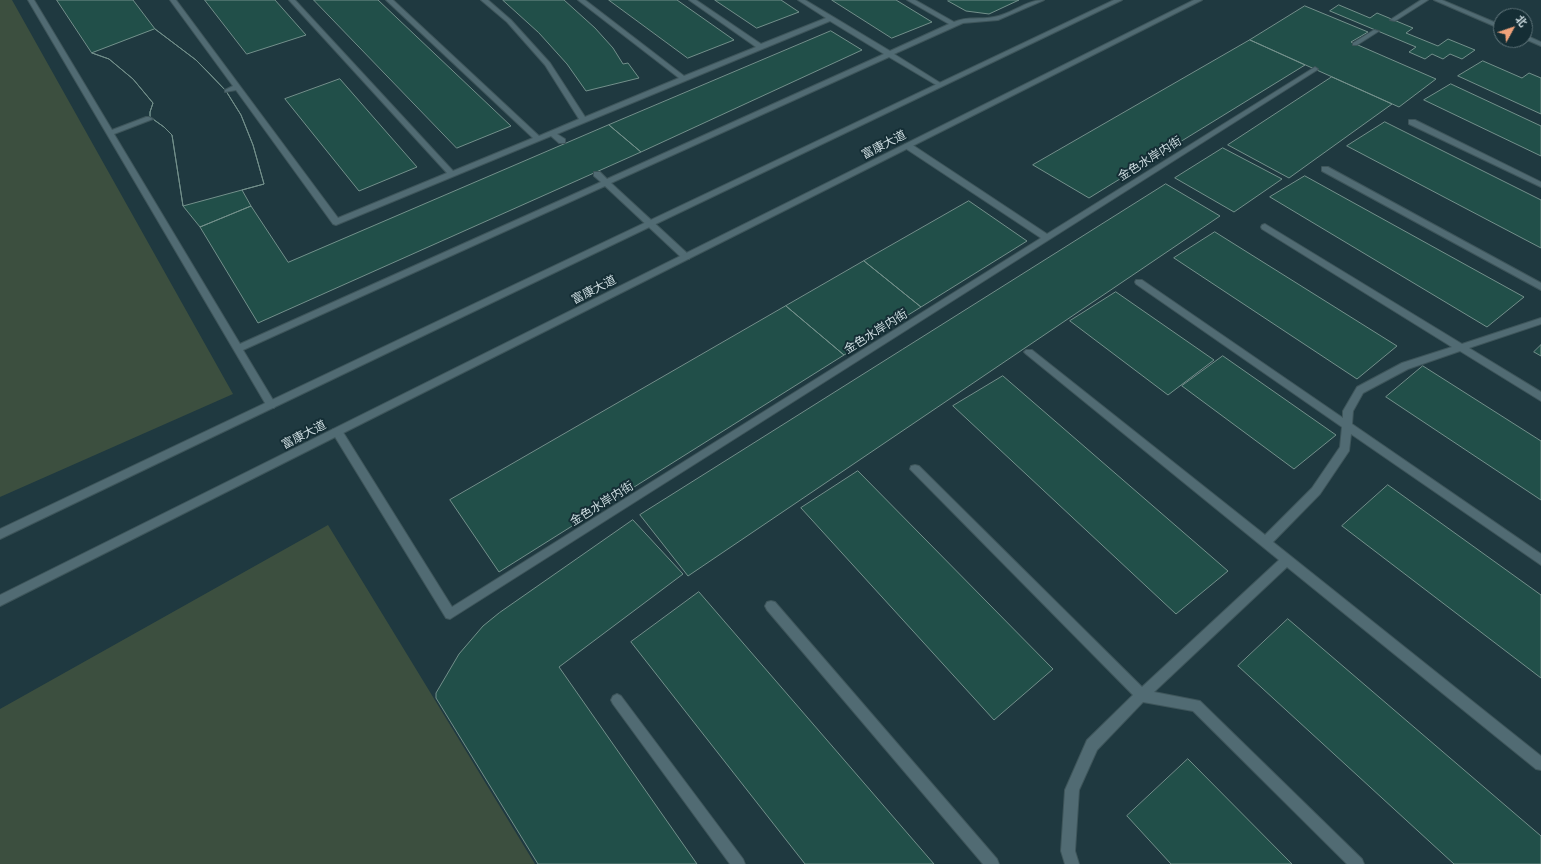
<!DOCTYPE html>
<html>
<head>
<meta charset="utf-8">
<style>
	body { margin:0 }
	#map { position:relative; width:1541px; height:864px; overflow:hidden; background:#1f3940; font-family:Cabin,"Noto Sans SC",sans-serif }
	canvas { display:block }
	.north { position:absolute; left:1493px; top:8px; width:40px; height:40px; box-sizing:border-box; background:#152e35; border:1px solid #5f747a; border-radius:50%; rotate:50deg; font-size:11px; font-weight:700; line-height:16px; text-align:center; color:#cedde1 }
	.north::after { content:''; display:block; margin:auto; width:14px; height:18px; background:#f0a27a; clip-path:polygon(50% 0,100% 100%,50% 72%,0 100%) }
</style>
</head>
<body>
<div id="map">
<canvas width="1541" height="864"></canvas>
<div class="north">北</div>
</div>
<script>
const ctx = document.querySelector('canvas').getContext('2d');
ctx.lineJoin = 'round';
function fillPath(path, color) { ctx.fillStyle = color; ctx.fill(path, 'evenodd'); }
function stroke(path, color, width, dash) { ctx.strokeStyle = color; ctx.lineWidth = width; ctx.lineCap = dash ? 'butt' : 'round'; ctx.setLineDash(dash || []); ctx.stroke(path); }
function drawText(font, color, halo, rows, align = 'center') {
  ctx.font = font + ' Cabin,"Noto Sans SC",sans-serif'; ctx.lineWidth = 4; ctx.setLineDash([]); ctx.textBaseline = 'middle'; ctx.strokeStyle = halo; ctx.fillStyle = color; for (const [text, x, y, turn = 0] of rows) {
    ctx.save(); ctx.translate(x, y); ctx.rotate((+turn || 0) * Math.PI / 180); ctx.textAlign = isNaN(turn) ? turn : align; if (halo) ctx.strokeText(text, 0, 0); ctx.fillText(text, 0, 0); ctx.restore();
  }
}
fillPath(new Path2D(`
	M0,0H12L233,394L0,497Z
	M328,525L535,864H0V709Z`), '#3c4f3f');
const building = new Path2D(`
	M57,0H133L155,29L196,60L210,74L226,91L241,115L253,145L264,184L242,190L251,206L200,227L183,206L172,135L164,127L150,117V112L153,103L133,79L109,59L92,53Z
	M205,0H275L306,35L247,54Z
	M314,0H378L511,126L457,148Z
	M503,0H564L595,28L613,48L623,64L628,63L639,78L586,91L567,64L539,33Z
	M609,0H677L734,40L688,58Z
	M715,0H781L799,12L757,28Z
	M832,0H896L932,22L892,38Z
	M949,0H1019L989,14L966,11L948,1Z
	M1339,5L1370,18L1377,13L1413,28L1406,33L1438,46L1448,39L1475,50L1462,59L1450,54L1443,59L1432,54L1425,59L1409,52L1416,47L1330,11Z
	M1305,6L1368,32L1351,42L1436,79L1399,107L1250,40Z
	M155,29L196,60L226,91L241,115L253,145L264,184L183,206L172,135L164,127L150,117V112L153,103L133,79L109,59L92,53Z
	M831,31L862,50L641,152L609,125Z
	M1250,40L1305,65L1089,198L1033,165Z
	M1483,61L1522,78L1529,73L1541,78V114L1458,76Z
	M1332,77L1392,104L1289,178L1228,145Z
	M340,79L417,167L359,191L285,99Z
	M1451,84L1541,126V156L1424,100Z
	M1385,122L1541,200V248L1347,146Z
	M609,125L641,152L258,323L200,227L251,206L288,262Z
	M1223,148L1282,179L1234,212L1175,178Z
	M1305,176L1524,297L1487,327L1270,197Z
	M1166,184L1220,216L688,576L640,515Z
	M969,201L1027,241L921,307L864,261Z
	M1215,232L1397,346L1357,379L1174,258Z
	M864,261L921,307L844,355L786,306Z
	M1116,292L1214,360L1168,395L1070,321Z
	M786,306L844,355L499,572L450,500Z
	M1541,345V356L1534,352Z
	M1223,356L1336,435L1294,469L1182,386Z
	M1423,366L1541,441V500L1386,397Z
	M1003,376L1228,571L1176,614L953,406Z
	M858,471L1053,669L994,720L801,508Z
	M1388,485L1541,595V678L1342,526Z
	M633,520L683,574L559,667L697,864H538L436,698V693L459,654L483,626L499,613Z
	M699,592L934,864H805L631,642Z
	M1288,619L1541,836V864H1454L1238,666Z
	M1188,759L1292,864H1171L1127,816Z`);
fillPath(building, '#214f49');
stroke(building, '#73908b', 1);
const lane = new Path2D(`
	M28,0H34L112,130L146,117H149L153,119L114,134L240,344L601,182L594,176V172H600L607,179L884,54L830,21L557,134L565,139V143H559L551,136L336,225L333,224L236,90L225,92V90L233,86L170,0H176L338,218L447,173L289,0H295L453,171L533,138L386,0H393L539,136L579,119L545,65L507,22L481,0H488L511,20L550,63L585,117L679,78L578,0H585L684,76L756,47L689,0H696L761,44L826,18L798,0H805L890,51L949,24L907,0H915L954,22C967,16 981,20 994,17C1012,14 1026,0 1044,0L998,20L963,23L894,54L942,84V86H938L889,57L611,183L689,255L690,257L689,259H683L605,186L243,350L276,405L274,408H268Z
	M1421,0H1428L1395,21L1390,20Z
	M1374,30L1379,31L1357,45H1353V43Z
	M1315,67L1318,69L1317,70L450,619L446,618L332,432L333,429H341L452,607L1041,238L905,148V144H911L1047,234Z
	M1409,120H1415L1541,182V187L1409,124Z
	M1322,167H1328L1541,283V290L1322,171Z
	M1265,224L1462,344L1541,318V324L1469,348L1541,392V401L1460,351L1408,369L1363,393L1353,411L1352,424L1541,554V565L1351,434L1349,451L1320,494L1273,542L1541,756V770L1536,769L1287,567L1154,692L1200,701L1362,859L1364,864H1347L1193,711L1143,702L1097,750L1079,790L1075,851L1079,864H1065L1061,851L1065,790L1087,740L1133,695L910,469L911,466L915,465L919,466L1142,687L1279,560L1026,354L1024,352L1026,350H1032L1265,535L1312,488L1340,447L1342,427L1136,284L1135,282L1136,280H1142L1343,418V411L1357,387L1402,363L1452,347L1262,229L1261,227L1262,225Z
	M771,601L775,602L997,859L999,864H983L767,610L765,606L767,602Z
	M617,694L621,696L743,859L745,864H730L613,704L611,700L613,696Z`);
const street = new Path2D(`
	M1434,0H1442L1501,25V29Z
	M1525,35L1541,42V46L1525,39Z`);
const secondary = new Path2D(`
	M1114,0H1122L0,539V529Z
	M1194,0H1202L0,606V595Z`);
stroke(lane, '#3e555a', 2);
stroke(street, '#3e555a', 2);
stroke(secondary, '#3e555a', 2);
fillPath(lane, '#516b73');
fillPath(street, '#516b73');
fillPath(secondary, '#516b73');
drawText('12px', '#cedde1', '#152e35', [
	["富康大道",884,145,-27],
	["金色水岸内街",1150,159,-32],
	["富康大道",594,290,-27],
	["金色水岸内街",876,332,-32],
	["富康大道",304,435,-27],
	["金色水岸内街",602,504,-32]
]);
</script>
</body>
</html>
